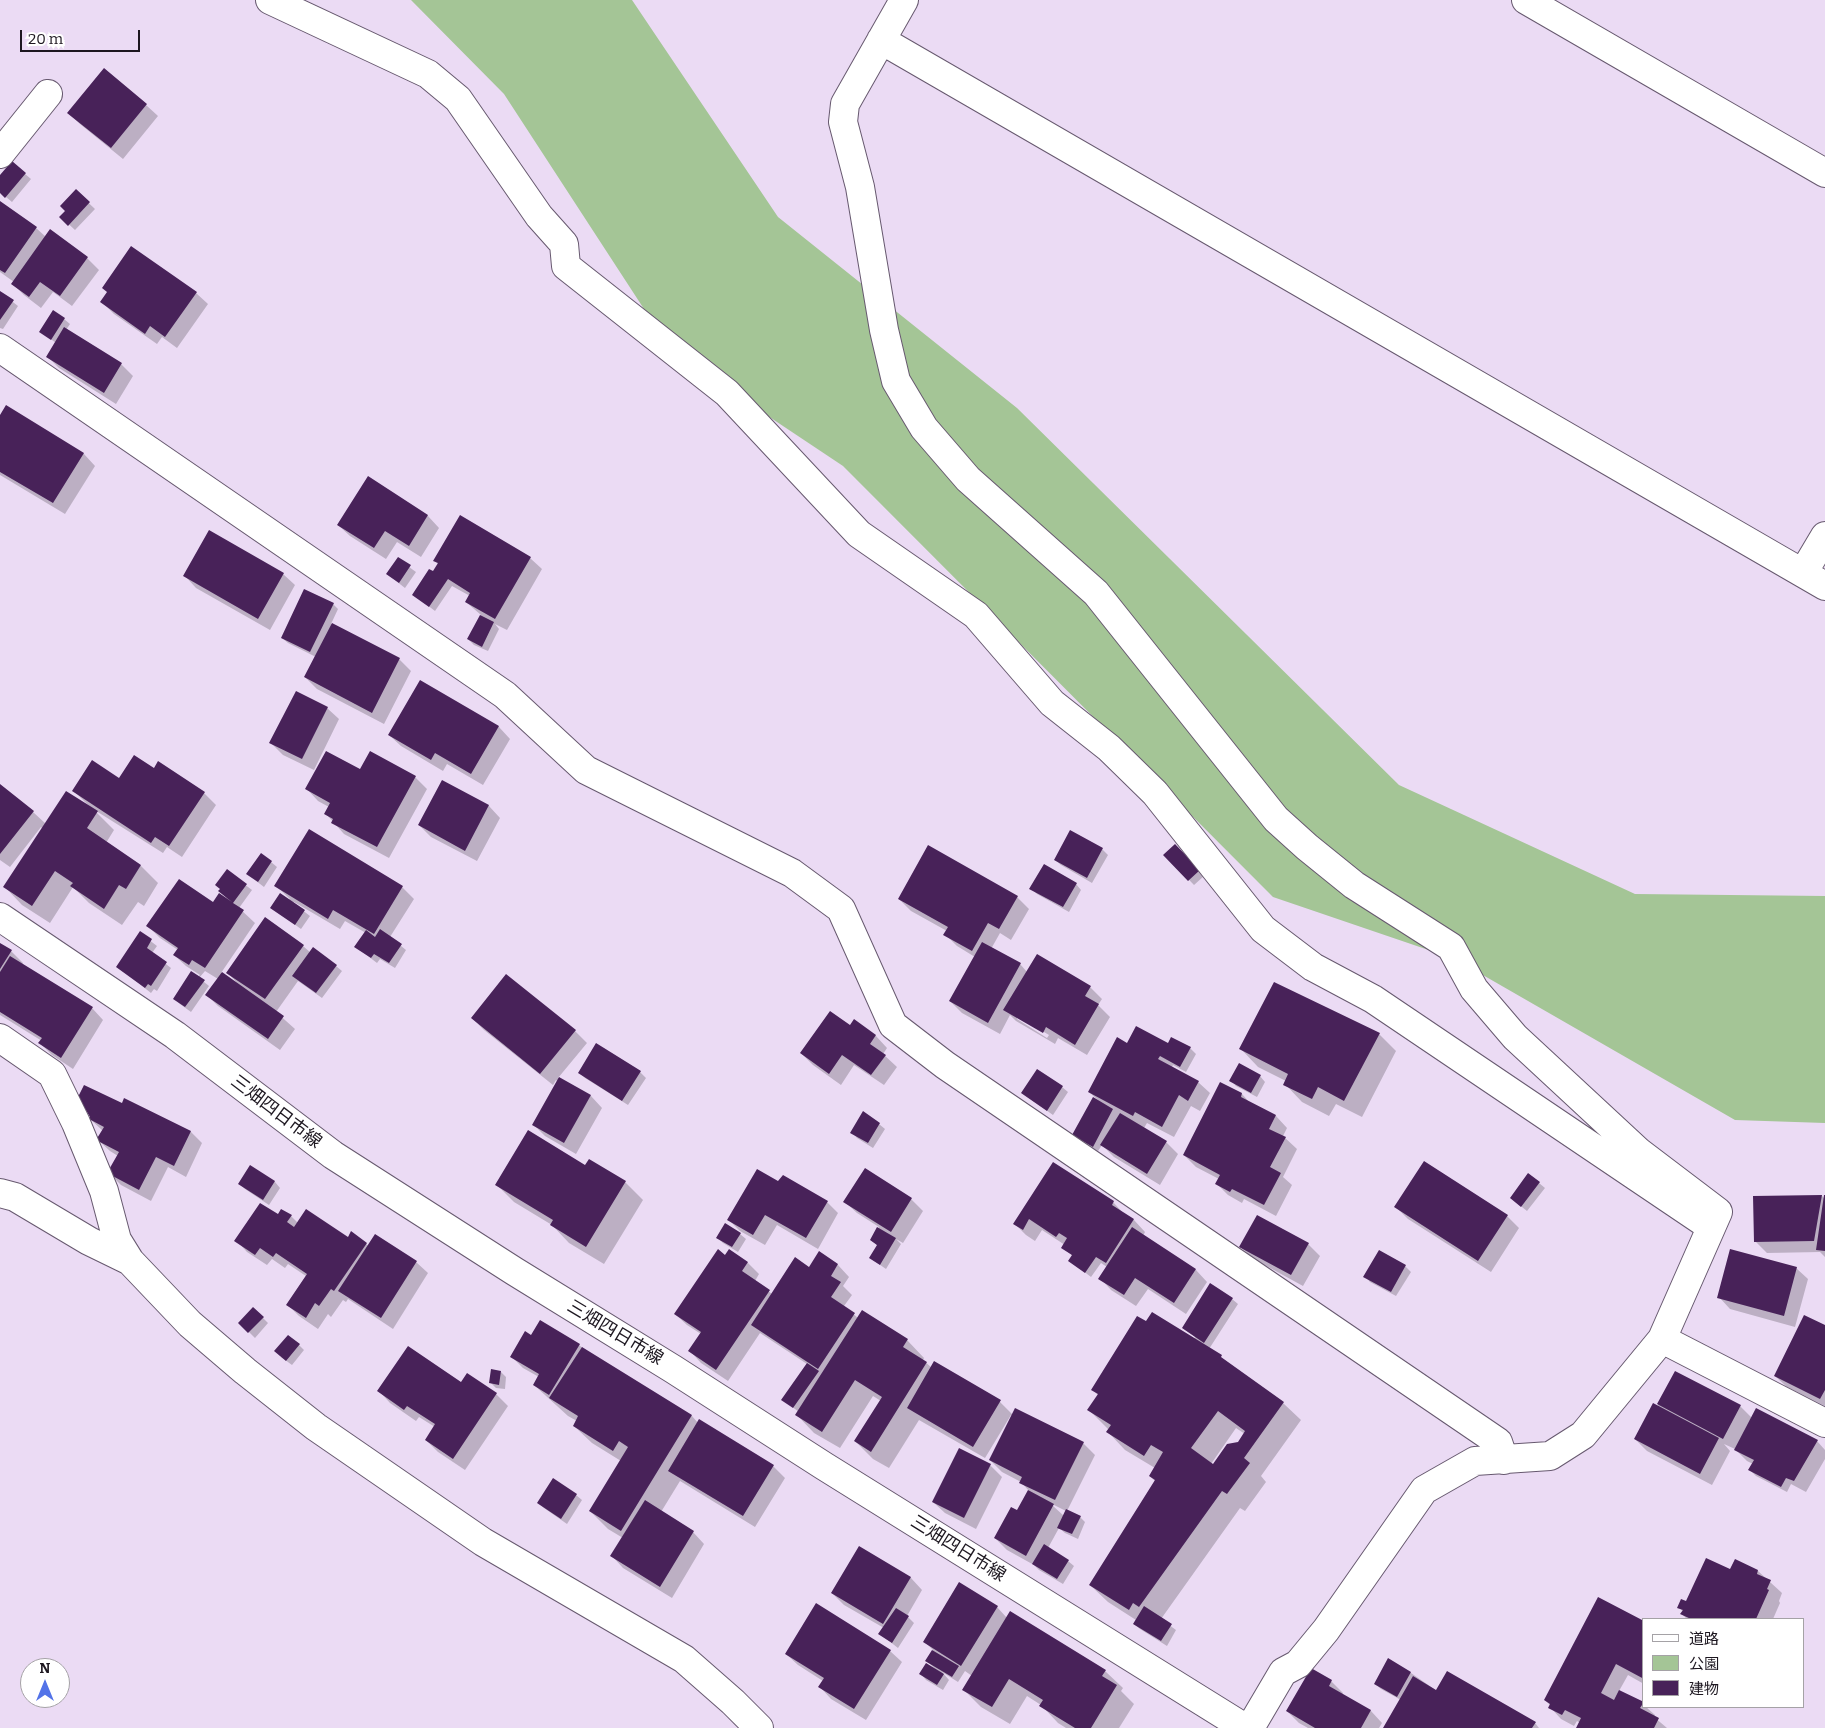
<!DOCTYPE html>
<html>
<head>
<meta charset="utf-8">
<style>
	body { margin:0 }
	#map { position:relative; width:1825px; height:1728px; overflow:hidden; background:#ebdbf4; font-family:Bitter,"Noto Sans JP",serif }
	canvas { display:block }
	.legend { position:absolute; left:1642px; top:1618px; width:162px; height:90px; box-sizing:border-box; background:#fff; border:1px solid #a5a2a6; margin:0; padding:6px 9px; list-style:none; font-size:15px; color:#1d1720 }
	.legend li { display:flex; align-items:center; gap:10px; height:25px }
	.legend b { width:25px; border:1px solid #a5a2a6 }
	.north { position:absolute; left:20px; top:1658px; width:50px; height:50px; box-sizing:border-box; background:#fff; border:1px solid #a5a2a6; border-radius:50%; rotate:0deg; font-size:14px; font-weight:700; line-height:20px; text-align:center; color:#1d1720 }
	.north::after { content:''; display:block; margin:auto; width:18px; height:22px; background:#5373e8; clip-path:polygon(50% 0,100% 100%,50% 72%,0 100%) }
	.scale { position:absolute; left:20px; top:30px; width:120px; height:22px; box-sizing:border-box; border:2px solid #1d1720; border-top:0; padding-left:6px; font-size:15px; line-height:18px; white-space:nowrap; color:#1d1720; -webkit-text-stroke:4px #fff; paint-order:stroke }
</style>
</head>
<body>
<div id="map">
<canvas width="1825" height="1728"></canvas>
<ul class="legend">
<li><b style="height:6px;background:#fff"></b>道路</li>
<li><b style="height:14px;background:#a4c596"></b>公園</li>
<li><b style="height:14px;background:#482259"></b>建物</li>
</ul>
<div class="north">N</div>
<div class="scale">20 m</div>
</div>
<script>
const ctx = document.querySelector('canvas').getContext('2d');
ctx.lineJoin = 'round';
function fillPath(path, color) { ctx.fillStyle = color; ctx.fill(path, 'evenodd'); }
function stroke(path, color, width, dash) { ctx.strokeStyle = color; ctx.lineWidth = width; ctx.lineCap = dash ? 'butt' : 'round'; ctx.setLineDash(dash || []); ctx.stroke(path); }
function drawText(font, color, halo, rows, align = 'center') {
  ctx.font = font + ' Bitter,"Noto Sans JP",serif'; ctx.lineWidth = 5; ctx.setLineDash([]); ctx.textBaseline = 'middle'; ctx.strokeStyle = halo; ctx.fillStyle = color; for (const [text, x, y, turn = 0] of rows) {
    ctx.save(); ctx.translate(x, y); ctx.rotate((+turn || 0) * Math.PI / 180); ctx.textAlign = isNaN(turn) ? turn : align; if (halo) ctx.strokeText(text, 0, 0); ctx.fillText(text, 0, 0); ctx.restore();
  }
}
fillPath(new Path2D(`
	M411,0H632L778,217L1017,408L1399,785L1635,894L1825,896V1123L1735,1120L1455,959L1273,897L843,466L672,352L504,94Z`), '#a4c596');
fillPath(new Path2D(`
	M146,105L158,116L123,159L80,124L68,113Z
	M12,163L31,179L12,202L0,192V177Z
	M76,191L95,209L75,230L61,217L66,211Z
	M0,203L36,228L46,237L87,258L99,270L72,306L53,292L41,308L24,295L12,283L14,282L0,272Z
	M0,292L18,306L3,329L0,328Z
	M196,293L208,304L177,348L162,337L157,344L114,314L102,302Z
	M64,319L70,324L66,330L121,364L133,376L116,404L59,368L48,357L56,343L40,331Z
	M6,407L84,454L95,466L65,514L0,475V417Z
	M368,478L428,516L439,528L421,557L397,542L386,559L350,536L338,525Z
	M530,558L542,569L507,630L495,624L499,629L488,651L474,645L468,639L481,615L466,602L470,596L452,586L435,611L414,595L438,575V564L435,561Z
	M398,559L416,572L405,588L387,574Z
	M283,574L295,585L270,630L196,588L185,576Z
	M333,604L338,609L331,624L399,659L411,671L384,724L317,689L305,677L316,657L288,643L282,638Z
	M420,682L499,727L510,739L483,785L447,764L443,771L401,746L389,735Z
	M327,708L339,719L314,770L283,755L271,743Z
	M154,770L204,793L216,805L182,857L167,847L163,853L93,809L114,830L106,843L141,866L158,883L144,906L138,902L122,925L89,903L73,887L50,923L22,905L5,887L43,829L41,827L10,867L0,860V786L33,812L46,824L89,806L74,791Z
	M361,771L415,777L427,789L389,858L344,834L326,814L329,807L318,801L307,789Z
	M442,782L489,806L500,818L477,861L431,837L419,825Z
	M1175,846L1204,876L1194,885L1165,855Z
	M1102,849L1108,855L1092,883L1061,865L1055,860Z
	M271,862L277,867L264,887L247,874Z
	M227,871L252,890L239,908L255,923L221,973L236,984L237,983L228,973L303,946L311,953L336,966L342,971L322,998L298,981L276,1012L295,1029L280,1050L218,1006L207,995L218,979L205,971L199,978L209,986L191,1012L180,1004L174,998L200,975L186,966L174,955L178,950L160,938L148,926L228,900L220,891Z
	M1076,884L1081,890L1069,912L1037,894L1031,888Z
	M276,886L402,887L414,899L390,937L406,950L395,968L380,959L377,963L356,947L366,933L345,921L340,929L294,902L293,903L310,916L301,929L272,908L290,899Z
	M1017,897L1029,909L1011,940L1000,933L991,949L1020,964L1027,972L1090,987L1102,999L1098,1005L1110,1017L1087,1055L1058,1038L1055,1044L1016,1021L1010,1015L1000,1034L962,1013L950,1001L975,957L957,946L945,934L947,931L911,911L899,899ZM1017,1016L1049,1035L1047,1038L1017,1019Z
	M140,933L157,946L152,953L171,968L157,991L154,989L151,993L118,967Z
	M0,944L11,951L23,963L22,965L92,1008L103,1020L73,1069L52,1055L40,1043L42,1041L0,1015Z
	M506,976L575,1031L587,1043L558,1078L591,1096L602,1108L576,1154L545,1136L533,1124L557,1081L556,1080L553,1085L484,1030L472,1018Z
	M854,1021L876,1036L887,1048L883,1054L897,1067L884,1085L854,1065L841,1085L813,1065L801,1053L850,1026Z
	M1379,1034L1396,1051L1362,1117L1336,1104L1329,1116L1302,1102L1285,1084L1286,1081L1258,1067L1241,1049Z
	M1128,1044H1166L1190,1048L1196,1054L1186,1072L1173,1065L1172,1067L1198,1082L1210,1093L1200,1111L1191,1106L1174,1137L1147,1123L1144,1128L1166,1142L1178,1154L1160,1185L1114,1157L1102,1145L1098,1151L1079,1141L1073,1135L1099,1101L1089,1092Z
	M579,1072H640L646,1078L628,1105L585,1078Z
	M1260,1076L1265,1082L1257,1097L1236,1086L1231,1080Z
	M1221,1084L1242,1094L1250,1103L1276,1116L1287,1128L1283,1136L1297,1149L1283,1177L1292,1185L1276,1216L1244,1199L1242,1203L1228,1195L1217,1184L1219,1179L1196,1167L1184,1155Z
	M1062,1087L1068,1092L1053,1115L1022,1093Z
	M123,1105L191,1132L202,1143L186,1177L168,1167L151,1201L121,1185L109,1173L118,1156L110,1151L98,1140L103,1131L90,1119L91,1116Z
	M879,1124L885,1129L873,1148L857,1138L852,1132Z
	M589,1160L625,1182L643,1200L604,1264L569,1243L552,1225L514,1202L496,1184L586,1166Z
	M1424,1163L1507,1216L1519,1228L1491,1272L1408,1219L1396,1207Z
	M1053,1164L1113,1202L1125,1215L1134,1220L1145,1232L1143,1236L1196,1270L1207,1282L1186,1314L1148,1289L1136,1306L1111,1290L1100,1278L1107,1267L1101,1263L1091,1277L1070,1261L1073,1256L1063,1248L1065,1245L1042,1230L1035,1241L1026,1235L1015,1224Z
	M250,1167L275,1182L280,1188L269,1205L245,1189L240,1184Z
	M778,1183L827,1202L838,1213L818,1249L777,1225L765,1245L740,1231L729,1220Z
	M1539,1183L1545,1188L1527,1211L1517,1203Z
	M1822,1196L1825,1199V1196V1257L1820,1252L1767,1253L1755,1241Z
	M911,1199L923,1211L903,1243L896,1239L901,1244L886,1269L870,1258L878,1246L871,1240L879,1227L857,1213L845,1202Z
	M278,1216H291L298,1223L366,1244L369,1246L416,1262L428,1273L393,1329L348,1299L346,1302L343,1300L331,1317L328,1314L318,1329L299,1316L287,1304L306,1276L288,1264L285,1268L272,1259L267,1265L247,1252L236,1240Z
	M740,1234L746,1239L738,1252L723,1243L718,1238Z
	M1308,1244L1320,1256L1303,1286L1252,1258L1240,1246Z
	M729,1250L748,1263L759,1274L755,1281L772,1294L809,1268L819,1253L838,1265L849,1277L843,1286L852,1295L844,1306L858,1318L907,1340L924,1358L923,1360L932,1368L934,1363L1000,1402L1013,1415L1083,1443L1095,1455L1067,1511L1080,1517L1085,1522L1078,1539L1065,1533L1059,1528L1048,1548L1068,1561L1074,1566L1063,1584L1039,1570L1034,1565L1007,1550L995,1538L1017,1511L1029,1491L1021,1482L1002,1472L990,1460L1013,1416L1011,1415L985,1458L919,1420L889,1468L873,1459L855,1441L881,1401L873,1396L840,1448L814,1433L797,1415L799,1412L783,1400L807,1364L760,1333L728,1381L701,1363L690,1351L701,1334L687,1325L675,1314ZM1052,1504L1066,1511L1064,1516L1052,1505Z
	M1405,1266L1411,1272L1396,1296L1370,1282L1365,1276Z
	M1796,1268L1808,1279L1795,1327L1730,1309L1719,1297Z
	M1232,1299L1238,1304L1209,1349L1283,1403L1301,1420L1261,1476L1266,1482L1245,1511L1240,1508L1161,1619L1176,1630L1167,1646L1140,1629L1134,1624L1136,1620L1108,1602L1090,1585L1155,1481L1150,1476L1155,1468L1125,1450L1108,1432L1109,1430L1089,1410L1098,1395L1093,1390L1147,1323L1194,1339L1195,1337L1184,1328ZM1236,1428L1245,1434L1238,1443L1213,1466L1211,1464Z
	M253,1308L268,1323L255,1338L240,1323Z
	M1825,1326V1406L1787,1387L1775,1376Z
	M532,1337L579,1345L584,1349L692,1416L698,1423L700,1421L773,1466L785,1478L755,1527L680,1481L661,1512L693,1532L704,1544L672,1598L623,1568L612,1556L623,1538L608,1529L590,1511L621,1461L592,1443L574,1426L577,1421L568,1416L534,1385L539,1377L523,1368L511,1356Z
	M299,1345L304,1350L292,1365L281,1357Z
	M501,1372L506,1377L505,1389L496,1388L490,1382Z
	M1676,1373L1740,1406L1752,1418L1817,1441L1825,1450V1459L1806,1492L1791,1484L1787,1492L1756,1476L1750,1470L1753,1464L1747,1461L1735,1449L1724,1444L1730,1451L1712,1485L1647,1451L1635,1439L1657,1407Z
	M468,1375L496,1394L508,1406L465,1470L438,1452L426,1440L435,1427L419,1417L416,1421L390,1403L379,1391L462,1384Z
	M959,1450L990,1465L1002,1477L976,1529L945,1513L933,1502Z
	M576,1495L582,1500L567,1524L544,1508L538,1503Z
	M859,1547L911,1578L922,1590L907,1616L914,1623L898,1648L880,1634L884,1628L844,1605L832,1593Z
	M1731,1571H1758L1782,1593L1779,1601L1780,1603L1773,1619H1687L1682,1614L1683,1612L1679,1607Z
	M997,1607L1007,1618L1105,1671L1123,1688L1121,1691L1134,1704L1119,1728H1066L1058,1723L1041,1705L1027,1696L1010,1724L981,1707L964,1690L972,1676L965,1671L958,1682L942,1672L949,1680L943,1690L926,1680L921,1674L935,1669L927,1661L933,1650L925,1642Z
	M1644,1623V1684L1628,1675L1619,1691L1643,1703L1644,1707H1646L1655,1715L1654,1717L1667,1728H1577L1580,1723L1577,1721L1574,1726L1561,1719L1550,1707V1705L1545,1700Z
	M890,1651L902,1662L866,1720L831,1699L820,1687L823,1681L798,1665L786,1654Z
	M1388,1660L1411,1673L1437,1691L1535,1723L1539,1728H1385L1401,1700L1381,1689L1375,1684Z
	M1331,1681L1343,1693L1342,1695L1371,1711L1382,1723L1379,1728H1308L1299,1723L1287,1711Z`), '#0003');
fillPath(new Path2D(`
	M104,68L147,104L111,148L67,113Z
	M12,161L26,173L5,198L0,193V175Z
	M76,189L90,202L68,226L59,217L65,211L60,206Z
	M0,201L37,227L5,273L0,270Z
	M50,229L88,257L60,296L40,282L29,297L11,284Z
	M131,246L197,292L165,337L150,326L145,334L100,302L107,292L102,288Z
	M0,291L14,300L0,320Z
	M53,310L65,318L51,340L39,332Z
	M64,327L122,363L104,393L46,357Z
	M6,405L84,453L53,503L0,472V415Z
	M368,476L428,515L409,546L385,531L374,548L337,525Z
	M460,515L531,557L495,619L465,602L470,593L448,579L429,607L412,595L429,569L433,571L438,563L433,561Z
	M209,530L284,573L258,619L183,576Z
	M398,557L411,565L399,583L386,574Z
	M304,589L334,603L310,652L281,638Z
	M480,615L494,622L482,647L467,639Z
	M332,623L400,658L372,713L304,677Z
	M420,680L499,726L471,774L435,753L431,760L388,735Z
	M296,691L328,707L302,759L269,743Z
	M326,751L360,769L370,751L416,776L377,847L331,823L333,819L324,814L330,803L305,789Z
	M134,755L154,768L158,761L205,792L169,846L155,837L151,843L72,791L92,760L119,778Z
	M442,780L489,805L465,851L418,825Z
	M0,784L34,811L0,854Z
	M66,791L98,811L87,828L141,865L126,889L119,885L104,909L70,886L73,883L55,871L32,906L3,887Z
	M309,829L403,886L374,934L333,910L328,919L274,886Z
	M1070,830L1103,848L1087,878L1054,860Z
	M1175,844L1200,870L1188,881L1163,855Z
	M928,845L1018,896L999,929L988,923L972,951L943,935L948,927L898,899Z
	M261,853L272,861L258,882L246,874Z
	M1044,864L1077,883L1063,907L1029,889Z
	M227,869L247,884L233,903L244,910L205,968L192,960L189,965L173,955L178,948L146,926L179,879L213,902L219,893L232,902L218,891L220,889L215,885Z
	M280,893L305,910L295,925L270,908Z
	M265,917L304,945L265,999L226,973Z
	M380,929L402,944L389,963L374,954L371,958L354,947L366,930L375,937Z
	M140,931L152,939L147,948L167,962L151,986L148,984L145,988L116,967Z
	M982,942L1021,963L988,1023L949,1001Z
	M0,943L12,950L0,969Z
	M313,947L337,965L316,993L292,976Z
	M1037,954L1091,986L1085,996L1099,1004L1075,1045L1046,1027L1043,1033L1003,1010Z
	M10,956L93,1007L61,1058L38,1043L42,1038L0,1012V972Z
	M191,971L205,980L185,1007L173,999Z
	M222,972L284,1016L268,1039L205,995Z
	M506,974L576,1030L540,1074L471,1018Z
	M1274,982L1380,1033L1344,1101L1318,1087L1312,1099L1283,1085L1288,1074L1239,1049Z
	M830,1011L850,1025L854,1019L876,1035L870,1044L886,1055L871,1075L842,1055L829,1074L800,1053Z
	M1136,1026L1168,1043L1171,1037L1191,1047L1180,1067L1160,1056L1158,1059L1199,1081L1188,1101L1179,1095L1162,1127L1135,1112L1133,1116L1088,1092L1117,1037L1127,1043Z
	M596,1043L641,1071L622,1101L578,1073Z
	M1239,1063L1261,1075L1251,1093L1229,1081Z
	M1037,1069L1063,1086L1047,1111L1021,1093Z
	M559,1077L591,1095L564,1143L532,1125Z
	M1220,1082L1242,1093L1241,1097L1276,1115L1269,1129L1286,1137L1270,1167L1281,1173L1264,1205L1232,1189L1230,1192L1215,1184L1220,1175L1183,1155Z
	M84,1085L122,1103L124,1098L191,1131L174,1166L156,1157L139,1190L107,1173L119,1152L96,1140L104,1127L89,1119L90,1117L78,1097Z
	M1093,1097L1113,1109L1093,1147L1072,1135Z
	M863,1111L880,1123L868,1143L850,1133Z
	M1120,1113L1167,1141L1147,1174L1100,1145Z
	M528,1130L585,1165L589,1159L626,1181L586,1247L550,1225L553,1220L495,1185Z
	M1424,1161L1508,1215L1478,1261L1394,1207Z
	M1053,1162L1114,1201L1112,1205L1134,1219L1106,1263L1096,1257L1085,1273L1068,1261L1072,1255L1061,1248L1067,1238L1059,1233L1056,1237L1029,1219L1023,1230L1013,1224Z
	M250,1165L275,1181L263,1200L238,1184Z
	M865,1168L912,1198L891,1232L843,1202Z
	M757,1169L778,1181L783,1175L828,1201L806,1238L765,1215L753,1235L727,1220Z
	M1528,1173L1540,1182L1521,1207L1510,1198Z
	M1822,1195L1814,1241L1754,1242L1753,1196Z
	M1824,1195H1825V1251L1816,1250Z
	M260,1203L278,1214L281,1209L292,1215L287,1222L294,1227L306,1209L348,1237L351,1231L367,1243L334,1291L331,1289L319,1306L315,1303L306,1318L286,1305L307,1274L276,1253L273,1257L260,1248L255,1255L234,1241Z
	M1257,1215L1309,1243L1291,1275L1239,1247Z
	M725,1223L741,1233L732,1247L716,1238Z
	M877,1227L896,1238L880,1265L869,1258L877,1245L870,1240Z
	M1132,1227L1196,1269L1174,1303L1135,1278L1124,1295L1098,1279Z
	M375,1234L417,1261L381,1318L338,1291Z
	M718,1249L725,1255L729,1249L748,1262L742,1271L770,1290L716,1370L688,1351L701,1332L674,1314Z
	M1730,1249L1797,1267L1784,1316L1717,1298Z
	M1379,1250L1406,1265L1391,1292L1363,1277Z
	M819,1251L838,1264L831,1276L841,1282L831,1297L855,1313L818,1369L751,1325L795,1257L809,1267Z
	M1210,1283L1233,1298L1204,1343L1182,1328Z
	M253,1307L264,1317L248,1333L238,1323Z
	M862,1310L908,1339L903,1347L927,1362L871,1452L854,1441L882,1397L855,1380L822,1432L795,1415Z
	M1152,1312L1222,1355L1221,1357L1284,1402L1244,1458L1250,1463L1227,1494L1222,1491L1139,1607L1133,1603L1129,1610L1089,1585L1155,1480L1149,1476L1163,1452L1151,1445L1144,1456L1106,1432L1111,1425L1087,1410L1098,1394L1091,1390L1137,1316L1146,1321ZM1218,1411L1245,1431L1238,1442L1227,1444L1213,1464L1191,1448Z
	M1804,1315L1825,1325V1390L1820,1399L1774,1376Z
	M540,1320L580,1344L549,1395L533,1385L539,1374L510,1357L525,1331L531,1335Z
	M288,1335L300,1344L286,1361L274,1351Z
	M408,1346L461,1382L467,1373L497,1393L453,1459L425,1440L435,1424L407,1406L404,1410L377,1391Z
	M582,1347L692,1415L621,1531L589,1511L628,1447L619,1441L613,1451L573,1426L578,1416L549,1398Z
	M934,1361L1001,1400L973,1447L907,1408Z
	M807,1363L819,1371L793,1408L781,1400Z
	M491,1369L501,1371L499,1385L489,1383Z
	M1675,1371L1741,1405L1723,1439L1657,1404Z
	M1653,1403L1719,1438L1700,1474L1634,1439Z
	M1015,1408L1084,1442L1055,1500L1019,1483L1022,1477L989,1460Z
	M1756,1408L1818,1440L1794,1481L1786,1478L1781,1487L1748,1470L1754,1460L1734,1450Z
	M699,1419L774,1465L743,1516L668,1471Z
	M959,1448L991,1464L964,1518L932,1502Z
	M553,1478L577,1494L561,1519L537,1503Z
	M1028,1490L1054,1504L1026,1556L994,1538L1011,1507L1017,1510Z
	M645,1500L694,1531L660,1587L610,1556Z
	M1066,1509L1081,1516L1072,1534L1057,1528Z
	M1044,1544L1069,1560L1057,1579L1032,1564Z
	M859,1546L911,1577L883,1624L831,1593Z
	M1706,1558L1730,1569L1735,1559L1758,1570L1757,1574L1771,1580L1767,1589L1769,1590L1756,1619H1691L1680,1614L1683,1610L1677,1608L1681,1599L1686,1601Z
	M959,1582L998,1606L961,1666L923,1642Z
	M1598,1597L1644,1621V1679L1616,1664L1601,1693L1614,1700L1619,1690L1644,1702L1640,1708L1659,1718L1654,1728H1576L1581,1718L1565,1710L1562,1715L1548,1708L1550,1704L1544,1700Z
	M816,1603L891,1650L854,1709L818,1687L824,1678L785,1654Z
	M1144,1606L1172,1624L1161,1641L1133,1624Z
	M896,1608L909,1616L892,1643L878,1634Z
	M1010,1611L1106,1670L1102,1676L1117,1685L1091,1728H1075L1039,1706L1043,1700L1009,1679L992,1707L962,1690Z
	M932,1650L959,1666L952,1677L925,1661Z
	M1388,1658L1411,1672L1397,1697L1374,1684Z
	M926,1663L944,1674L937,1685L919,1674Z
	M1311,1668L1332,1680L1329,1686L1371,1710L1361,1728H1315L1286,1711Z
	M1447,1671L1536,1722L1532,1728H1383L1413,1676L1436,1690Z`), '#482259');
const minor = new Path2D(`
	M270,0L428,74L458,99L539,216L564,244L566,266L727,393L859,534L976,615L1052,703L1109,748L1155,793L1263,929L1313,967L1373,999L1711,1227
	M904,0L845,104L843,122L860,187L884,330L896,381L924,428L968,479L1096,593L1276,819L1307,847L1354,885L1451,947L1474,989L1515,1037L1639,1152L1718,1212L1662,1339L1583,1435L1550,1456L1475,1461L1424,1490L1326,1630L1298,1664L1283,1672L1250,1728
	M1526,0L1825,173
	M881,40L1825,586
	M0,154L48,94
	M0,348L505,695L586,770L792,873L841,909L893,1025L945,1065L1498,1442L1504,1460
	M1803,573L1825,536
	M0,1038L52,1074L76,1123L104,1191L117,1240L130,1261L190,1324L245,1371L316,1427L483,1542L684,1659L733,1702L759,1728
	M0,1193L15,1197L89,1241L130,1261
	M1662,1339L1825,1423`);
const major = new Path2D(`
	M0,917L175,1035L333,1155L514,1271L673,1369L824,1466L1245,1728`);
stroke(minor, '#67596f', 30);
stroke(major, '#67596f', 30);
stroke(minor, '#fff', 28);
stroke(major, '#fff', 28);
drawText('18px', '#1d1720', '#fff', [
	["三畑四日市線",276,1112,37],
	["三畑四日市線",615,1333,31],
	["三畑四日市線",958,1549,32]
]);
</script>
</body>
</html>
